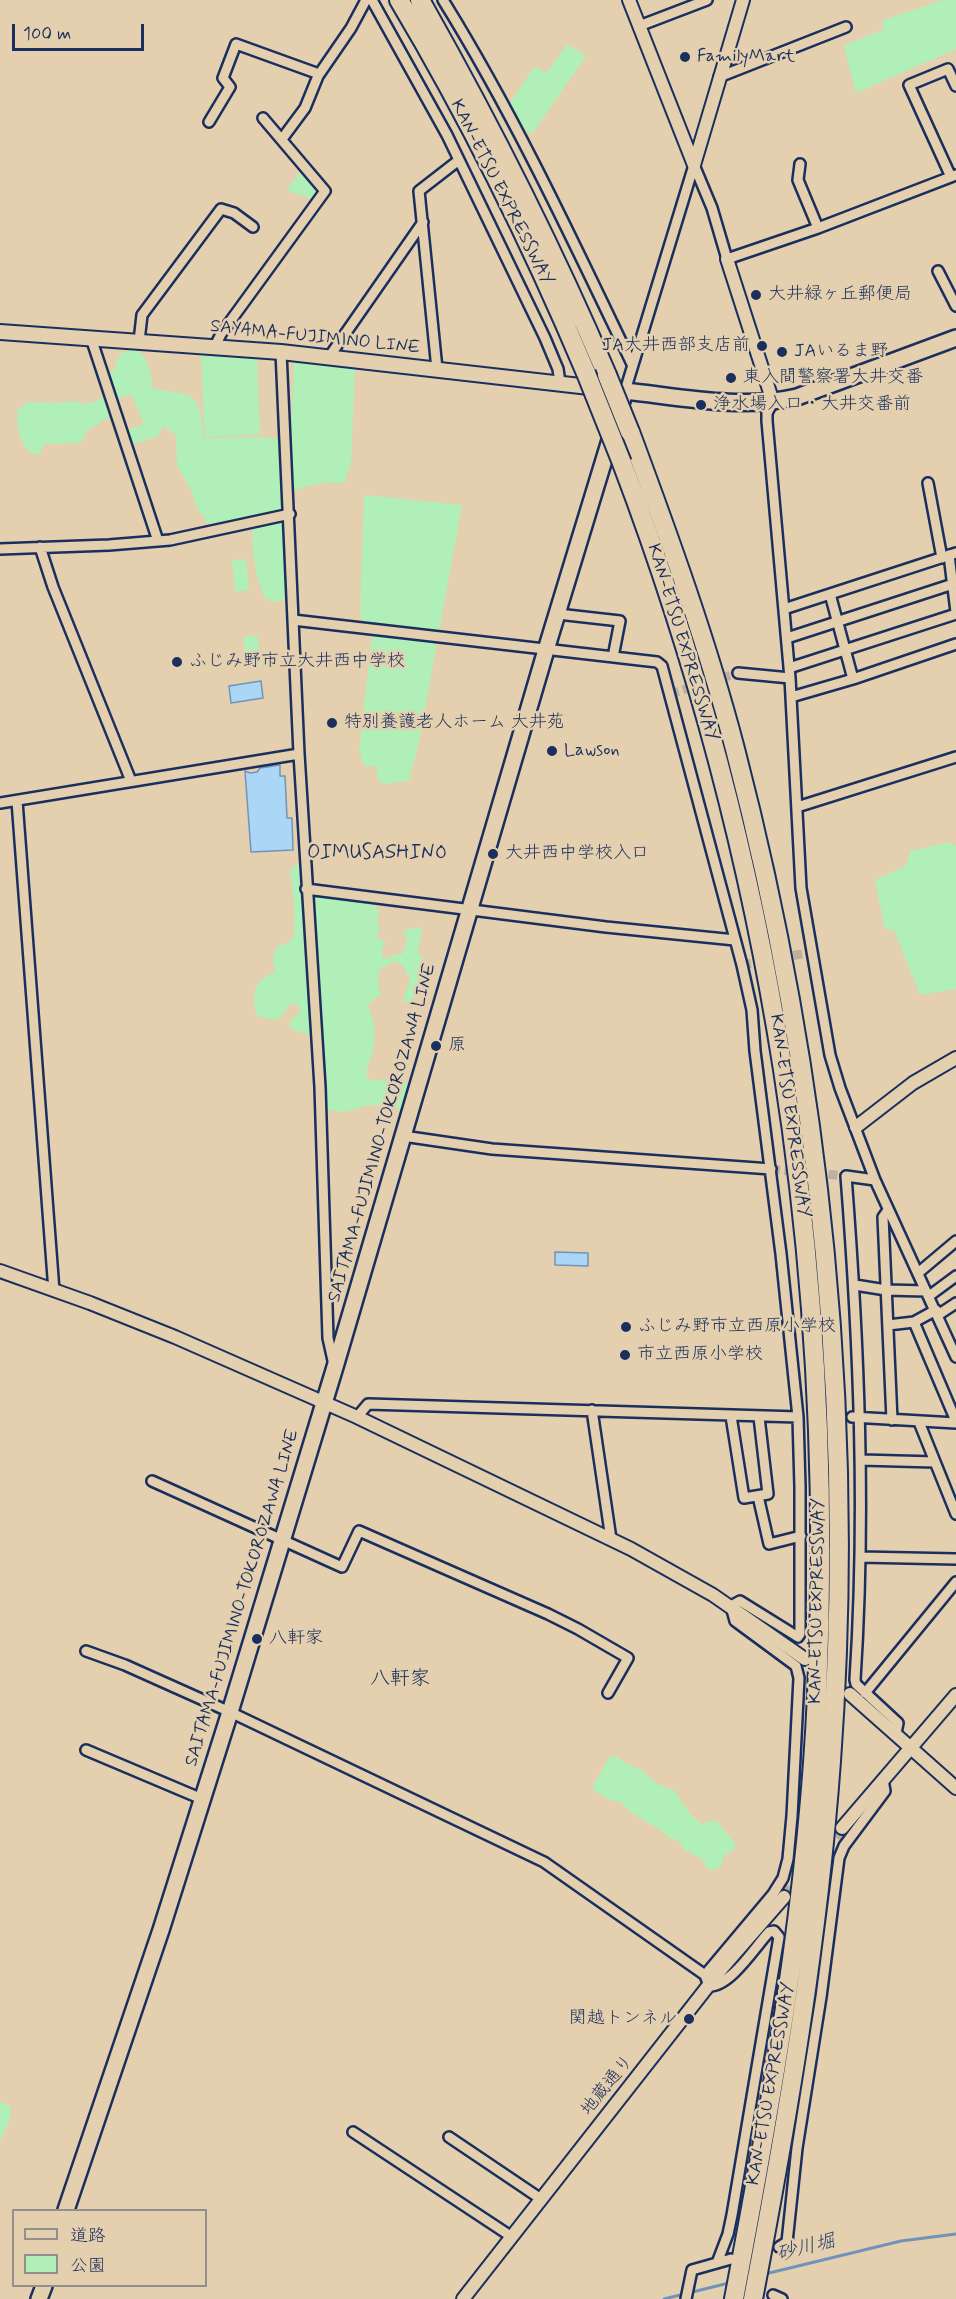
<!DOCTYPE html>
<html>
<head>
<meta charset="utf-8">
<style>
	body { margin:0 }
	#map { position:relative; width:956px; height:2299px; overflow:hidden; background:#e4d0ae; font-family:Mynerve,"Klee One",sans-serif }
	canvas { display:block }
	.legend { position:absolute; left:12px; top:2209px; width:195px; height:78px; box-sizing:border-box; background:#e4d0ae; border:2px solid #94908e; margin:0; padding:8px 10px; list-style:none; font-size:18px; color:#1b2f5e }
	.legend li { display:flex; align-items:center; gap:12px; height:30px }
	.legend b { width:30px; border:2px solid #94908e }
	.scale { position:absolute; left:12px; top:24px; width:132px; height:27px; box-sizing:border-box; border:3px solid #1b2f5e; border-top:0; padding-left:8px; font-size:18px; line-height:21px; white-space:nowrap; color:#1b2f5e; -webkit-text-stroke:4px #e4d0ae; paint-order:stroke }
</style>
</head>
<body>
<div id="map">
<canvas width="956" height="2299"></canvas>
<ul class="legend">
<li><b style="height:8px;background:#e4d0ae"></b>道路</li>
<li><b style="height:16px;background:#b0efb7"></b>公園</li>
</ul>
<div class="scale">100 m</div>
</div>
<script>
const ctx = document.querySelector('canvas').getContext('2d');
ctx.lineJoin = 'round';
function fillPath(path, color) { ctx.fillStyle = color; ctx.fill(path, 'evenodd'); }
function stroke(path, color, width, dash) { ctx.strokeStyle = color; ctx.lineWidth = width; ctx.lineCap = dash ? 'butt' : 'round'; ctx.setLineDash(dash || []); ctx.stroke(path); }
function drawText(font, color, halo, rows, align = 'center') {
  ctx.font = font + ' Mynerve,"Klee One",sans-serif'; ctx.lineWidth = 5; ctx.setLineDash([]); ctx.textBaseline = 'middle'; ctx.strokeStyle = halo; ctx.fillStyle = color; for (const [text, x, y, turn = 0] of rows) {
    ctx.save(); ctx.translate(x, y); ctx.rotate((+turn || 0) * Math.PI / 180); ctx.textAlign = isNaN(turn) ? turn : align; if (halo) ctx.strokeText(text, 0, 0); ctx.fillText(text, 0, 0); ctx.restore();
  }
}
fillPath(new Path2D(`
	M943,0H956V49L856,93L845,52V45L885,29L881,21Z
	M567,44L586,56L532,134L520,126L510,106V103L535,66L547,73Z
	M300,172L315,189L316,193L311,199L287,190Z
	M130,350H138C149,360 152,374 152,388L189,395L196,402L201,415L204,438L259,437L278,439L291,434L294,362L355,367L351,463L344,483C322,482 302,484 284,498L287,599L274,602L265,598C259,584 254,566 253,551C252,537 254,531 248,517L226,523H207L197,507L190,487L177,466L176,435L164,426L157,437L132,444L128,443L125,435L129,429L144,424L131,394L117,399V412L87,431L81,443L44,444L39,455C20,454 15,424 18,409L28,402H33L53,403L75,401L83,404L94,402L104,396L109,388L110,372L114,370L119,355Z
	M201,353L257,357L260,434L205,437Z
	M364,495L462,505L419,742L409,781L384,784L378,781L376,766H364L359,750L372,636L360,614Z
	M246,559L249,590L235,592L232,560Z
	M257,635L262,665L247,667L243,637Z
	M949,842L956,846V989L920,995L894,930L885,929L875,880L906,866L910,851Z
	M301,862L309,867L311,882L317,894L333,896L348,901L365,900L377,902L376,910H379L380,912L377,921L380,930L376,937L385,942L381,952L383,957L388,959L393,954L402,955L408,938L404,936L405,930L418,927L422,930L418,952L422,956L424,971L419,975V984L414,989V998L409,1003L403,1001L410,979L403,966L395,961L379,970L378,986L382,995L376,997L368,1006C374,1018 376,1036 373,1049C371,1061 366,1063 367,1077L370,1080L400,1081L411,1084L405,1111C390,1105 376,1104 361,1106L358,1109L342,1112L329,1110L325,1104L312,1037L290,1028L291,1018L295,1017L300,1011L297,1004H291L280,1018L274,1020L257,1016C251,994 253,981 275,972L273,959L277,946C284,944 290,943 293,937C297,929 292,882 290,870Z
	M610,1756L618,1757L624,1762L641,1770L659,1785L675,1791C683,1803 689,1816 702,1824L716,1820L736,1845L733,1851L724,1855C722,1864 721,1868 711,1870C705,1867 705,1863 701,1859C691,1851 685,1854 678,1840L670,1838L659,1829L632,1813L620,1802L609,1800L592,1788Z
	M0,2102L11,2107V2116L0,2142Z`), '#b0efb7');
const water = new Path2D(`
	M261,681L263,698L231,703L229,686Z
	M280,765V776H285L287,818H292L293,850L251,852L245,771L250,773L257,772L260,768Z
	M555,1252L588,1253V1266L555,1265Z`);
fillPath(water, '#abd6f6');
stroke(water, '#7193b9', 1.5);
stroke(new Path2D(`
	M765,2274L901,2241L956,2234
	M664,2299L729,2283`), '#7193b9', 3);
stroke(new Path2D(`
	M670,694L738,673
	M780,958L812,952
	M742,965L766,961
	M771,1169L798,1172
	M815,1173L846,1176`), '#bcb09e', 9, [9, 4.5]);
stroke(new Path2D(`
	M823,1850L842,1828
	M784,1897L802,1875`), '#bcb09e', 12, [12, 6]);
const minor = new Path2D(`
	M372,0L447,135L545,338L558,369L560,383
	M443,0C515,116 573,241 632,364
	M639,26L707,0
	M719,77L846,27
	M209,122L230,87L223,78L236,44L319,74
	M282,139L305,108L318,76L351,28L366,0
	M800,164L798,180L818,228
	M694,165L712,208L727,259L818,228L956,175
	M951,177L909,85L948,69L956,86
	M938,271L956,306
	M91,338L158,541
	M139,341L142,315L221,209L234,213L253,227
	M215,346L221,334L325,191L263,118
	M281,352L299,754L320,1087L328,1338L334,1365
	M329,357L423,222
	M437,369L419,191L459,160
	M625,391L694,165
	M773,402L767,413V421L790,678L801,888L830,1055L840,1088L875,1180L956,1357
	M928,483L942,558
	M40,547L53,587L131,781
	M0,549L109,545L170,540L290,514
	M949,555L956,612
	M830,594L853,679
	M784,609L956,553
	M558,614L620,621L613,657
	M293,620L657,662L662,666L742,965L752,1010L755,1051L781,1254L798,1417L800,1487V1634L798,1637L740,1601L731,1606L735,1621L796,1666L799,1678L792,1816L788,1859L783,1878L773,1894L705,1975
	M787,638L953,584
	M789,668L956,614
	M738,673L790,678
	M791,697L853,679L956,644
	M17,801L54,1291
	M0,803L299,754
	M797,807L956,757
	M306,889L606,927L735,940
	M403,1136L492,1149L771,1169
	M875,1180L846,1176C859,1344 866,1512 855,1680L856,1684L898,1723L896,1733
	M888,1210L883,1217L892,1420
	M918,1273L956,1241
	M855,1285L886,1290L926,1291
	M929,1296L956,1276
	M938,1315L956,1303
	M914,1322L956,1421
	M888,1325L914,1322L936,1310
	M592,1410L611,1539
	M731,1416L744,1498L768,1494L759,1417
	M357,1417L368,1404L798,1417
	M852,1417L956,1423
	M919,1422L956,1514
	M861,1460L935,1462
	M152,1481L342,1567L359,1531L548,1614L578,1629L628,1658L608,1693
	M758,1496L769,1544L801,1536
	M860,1557L956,1559
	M86,1651L125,1665L230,1712L544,1862L705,1975L709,1986C730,1987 755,1947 769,1932L774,1931L779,1937L732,2215L728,2234L717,2263
	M865,1693L956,1582
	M86,1750L202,1799
	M353,2132L512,2237
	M449,2137L541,2199
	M779,2247L787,2242L797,2148L821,1997L839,1858L844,1846L885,1791L883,1780
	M773,2295L782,2299
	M686,2299L692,2270L731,2259`);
const tertiary = new Path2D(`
	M629,0L694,165
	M694,165L743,0
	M727,259L773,402
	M856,1127L913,1083L956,1058
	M0,1271L90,1303L175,1337L357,1417L631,1549L713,1595L805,1659
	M850,1694L956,1788
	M842,1828L956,1695
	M463,2299L723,1967L784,1897`);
const secondary = new Path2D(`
	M0,332L281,352L598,388`);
const primary = new Path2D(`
	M66,2210L161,1930L230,1712L335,1367L546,650L625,391C681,397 741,410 797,397L956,338
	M39,2299L44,2286`);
const motorway = new Path2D(`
	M399,0C470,119 532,245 586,373
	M420,0C489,122 552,246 607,375
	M630,432C669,537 707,642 735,749C821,1079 856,1421 831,1761C818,1942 787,2121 753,2299
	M622,463C772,858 836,1273 817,1695C808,1899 772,2099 734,2299`);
stroke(minor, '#1b2f5e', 14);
stroke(tertiary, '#1b2f5e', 16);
stroke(secondary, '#1b2f5e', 18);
stroke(primary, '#1b2f5e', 20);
stroke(motorway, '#1b2f5e', 22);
stroke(minor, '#e4d0ae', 9);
stroke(tertiary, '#e4d0ae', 12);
stroke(secondary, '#e4d0ae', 14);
stroke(primary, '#e4d0ae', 15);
stroke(motorway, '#e4d0ae', 18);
const motorwayBridge = new Path2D(`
	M586,373L622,463
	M607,375L630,432`);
stroke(motorwayBridge, '#1b2f5e', 22, []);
stroke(motorwayBridge, '#e4d0ae', 18);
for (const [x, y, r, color] of [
	[685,57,6,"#1b2f5e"],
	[756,295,6,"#1b2f5e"],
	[762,346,6,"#1b2f5e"],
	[782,352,6,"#1b2f5e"],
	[731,378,6,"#1b2f5e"],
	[701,405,6,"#1b2f5e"],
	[177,662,6,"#1b2f5e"],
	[332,723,6,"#1b2f5e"],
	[552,751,6,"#1b2f5e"],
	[493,854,6,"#1b2f5e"],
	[436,1046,6,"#1b2f5e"],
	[626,1327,6,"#1b2f5e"],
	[625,1355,6,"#1b2f5e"],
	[257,1639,6,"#1b2f5e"],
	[689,2019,6,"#1b2f5e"]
]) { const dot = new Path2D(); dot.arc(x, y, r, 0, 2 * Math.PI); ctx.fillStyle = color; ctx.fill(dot); stroke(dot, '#e4d0ae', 2); }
drawText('18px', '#1b2f5e', '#e4d0ae', [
	["FamilyMart",697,57],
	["大井緑ヶ丘郵便局",768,295],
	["JA大井西部支店前",750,346,"right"],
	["JAいるま野",794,352],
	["東入間警察署大井交番",743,378],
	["浄水場入口・大井交番前",713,405],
	["ふじみ野市立大井西中学校",189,662],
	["特別養護老人ホーム 大井苑",344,723],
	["Lawson",564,751],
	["大井西中学校入口",505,854],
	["原",448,1046],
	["ふじみ野市立西原小学校",638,1327],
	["市立西原小学校",637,1355],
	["八軒家",269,1639],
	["関越トンネル",677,2019,"right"]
], 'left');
drawText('18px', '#1b2f5e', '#e4d0ae', [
	["KAN-ETSU EXPRESSWAY",501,193,63],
	["SAYAMA-FUJIMINO LINE",315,338,6],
	["KAN-ETSU EXPRESSWAY",682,643,73],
	["KAN-ETSU EXPRESSWAY",789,1116,82],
	["SAITAMA-FUJIMINO-TOKOROZAWA LINE",383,1133,-74],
	["SAITAMA-FUJIMINO-TOKOROZAWA LINE",243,1598,-73],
	["KAN-ETSU EXPRESSWAY",818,1601,-89],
	["KAN-ETSU EXPRESSWAY",772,2084,-80],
	["地蔵通り",608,2086,-51]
]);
drawText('20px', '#1b2f5e', '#e4d0ae', [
	["OIMUSASHINO",377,854],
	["八軒家",400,1680]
]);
drawText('italic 20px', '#29406d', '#e4d0ae', [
	["砂川堀",806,2249,-14]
]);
</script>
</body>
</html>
